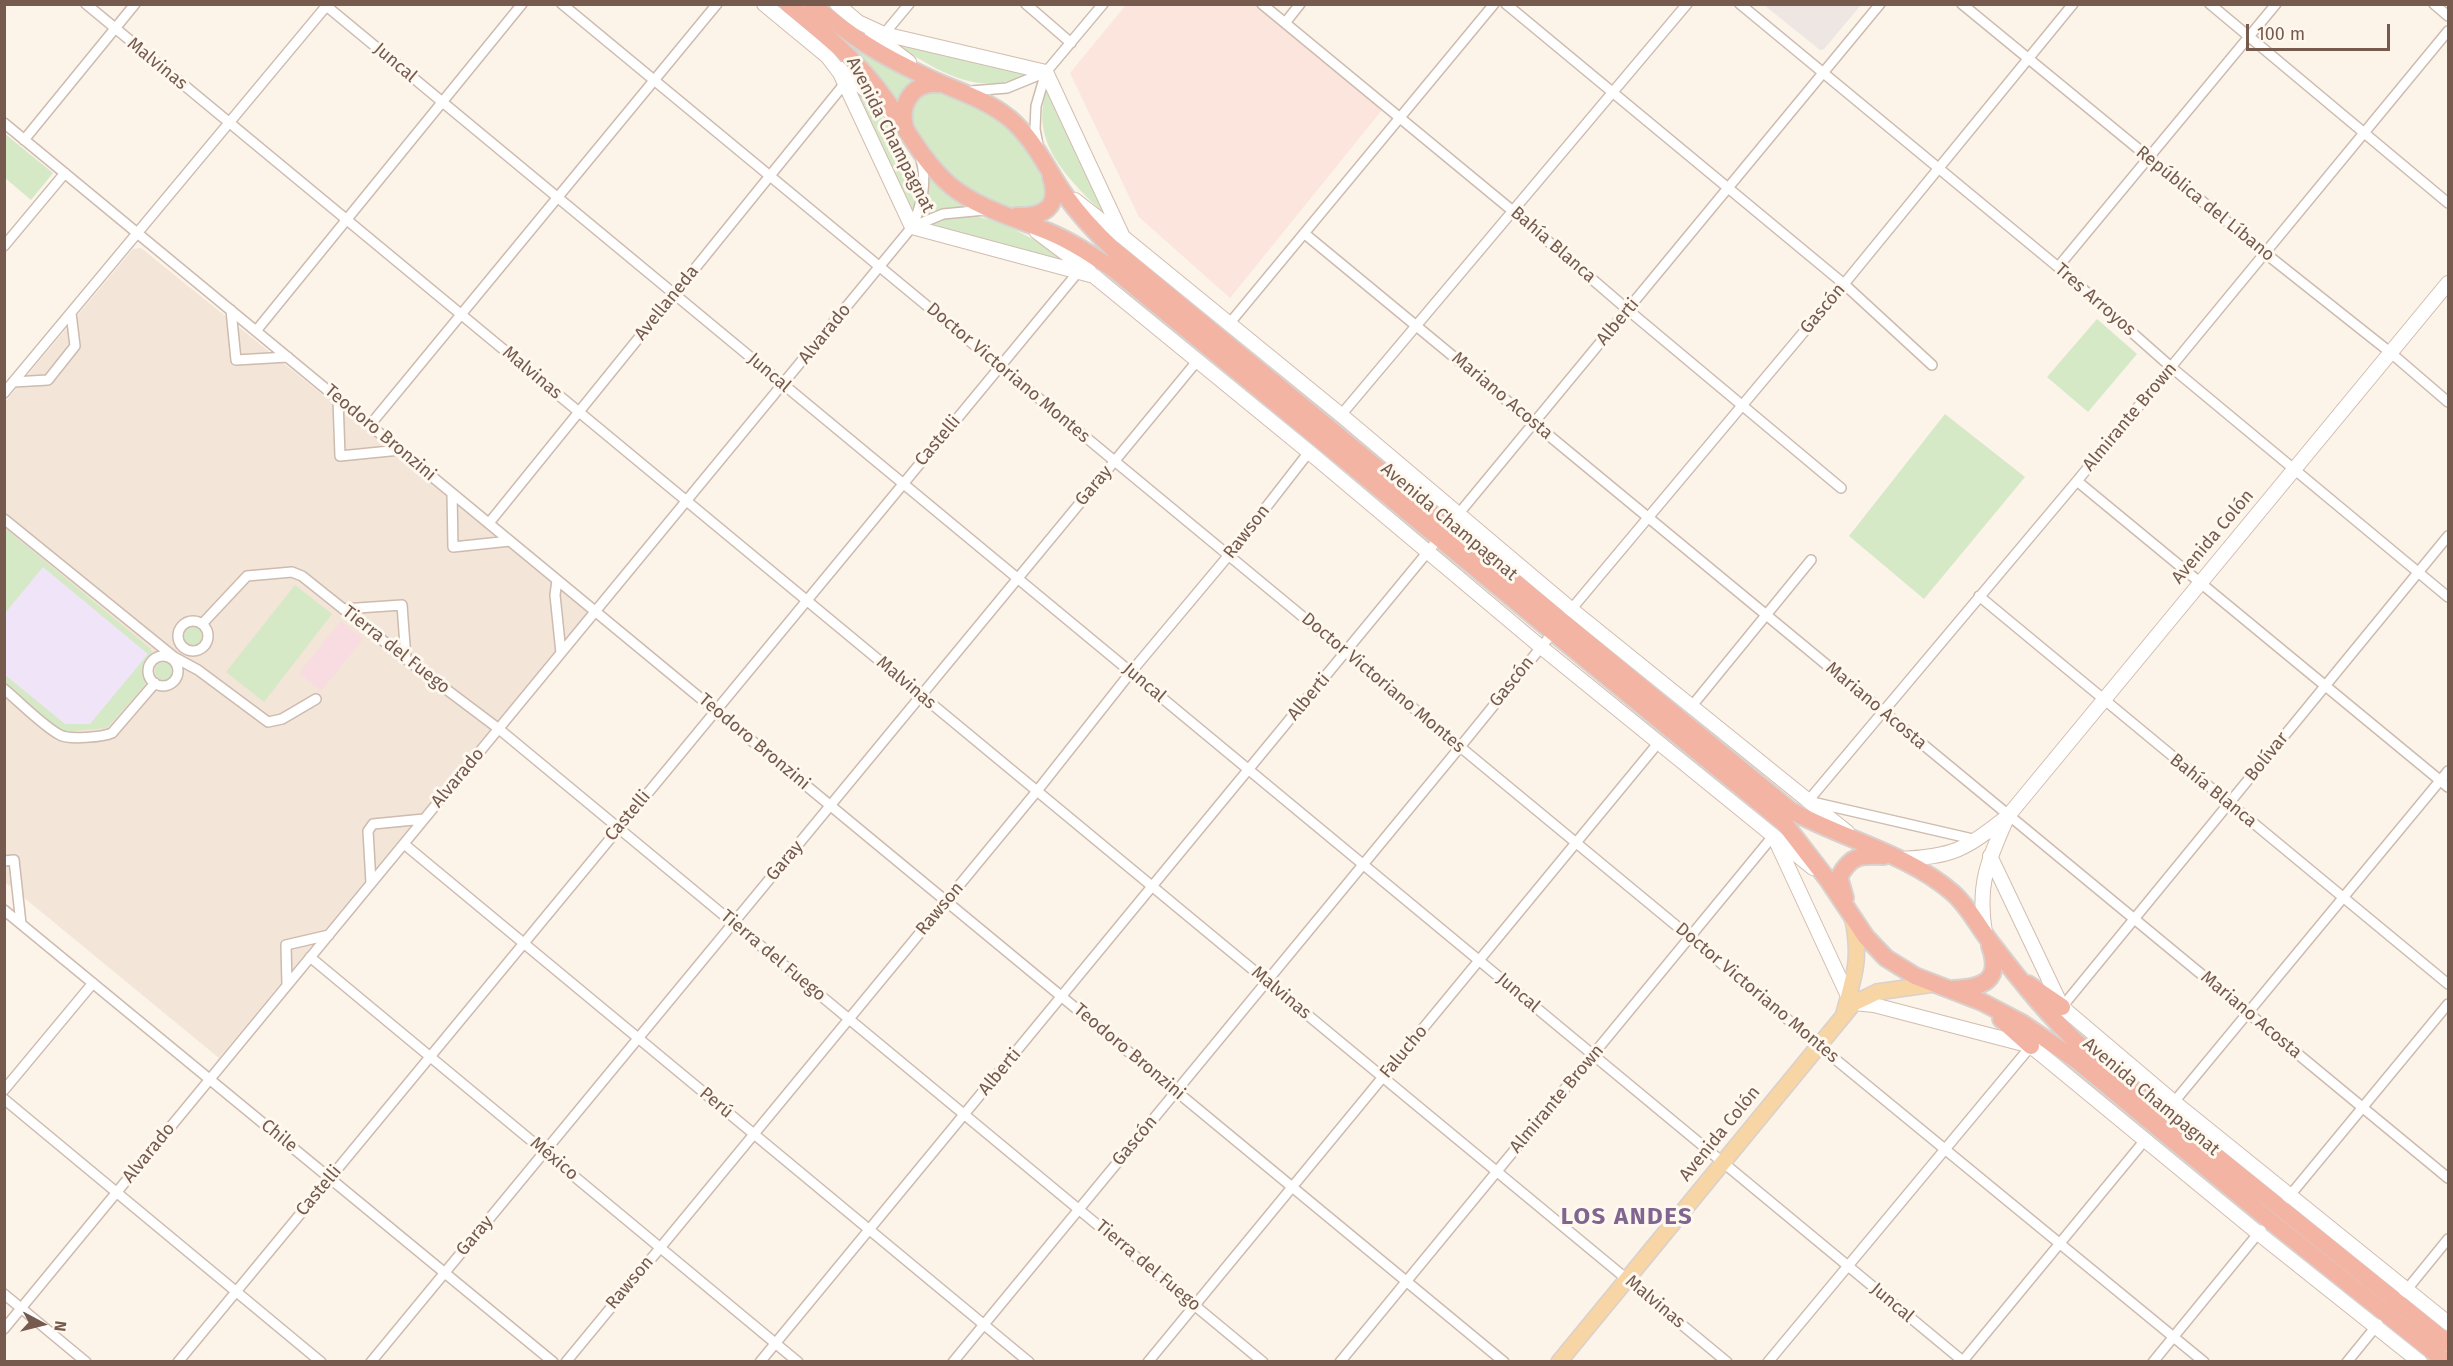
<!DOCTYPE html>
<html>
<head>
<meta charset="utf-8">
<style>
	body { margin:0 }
	#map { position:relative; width:2453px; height:1366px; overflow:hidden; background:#fcf3e9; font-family:"Fira Sans",sans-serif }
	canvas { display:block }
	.frame { position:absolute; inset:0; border:6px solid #755a4d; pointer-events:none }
	.north { position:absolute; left:12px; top:1294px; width:60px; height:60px; -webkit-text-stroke:4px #fef8ef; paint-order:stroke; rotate:97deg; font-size:16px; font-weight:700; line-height:24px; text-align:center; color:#755a4d }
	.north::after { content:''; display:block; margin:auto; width:21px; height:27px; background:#755a4d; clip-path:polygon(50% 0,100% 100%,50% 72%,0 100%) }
	.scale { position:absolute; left:2246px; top:24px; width:144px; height:27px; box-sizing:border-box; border:3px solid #755a4d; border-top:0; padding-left:8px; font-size:18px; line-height:21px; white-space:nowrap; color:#755a4d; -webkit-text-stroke:4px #fef8ef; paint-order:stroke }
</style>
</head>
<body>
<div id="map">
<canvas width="2453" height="1366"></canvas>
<div class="frame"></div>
<div class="north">N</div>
<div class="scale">100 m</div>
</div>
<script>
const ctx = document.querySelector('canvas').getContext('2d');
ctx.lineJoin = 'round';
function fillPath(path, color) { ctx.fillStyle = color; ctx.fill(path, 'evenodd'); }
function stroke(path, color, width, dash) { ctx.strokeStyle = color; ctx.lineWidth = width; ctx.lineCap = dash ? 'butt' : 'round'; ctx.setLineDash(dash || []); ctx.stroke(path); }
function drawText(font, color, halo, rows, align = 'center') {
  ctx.font = font + ' "Fira Sans",sans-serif'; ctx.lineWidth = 6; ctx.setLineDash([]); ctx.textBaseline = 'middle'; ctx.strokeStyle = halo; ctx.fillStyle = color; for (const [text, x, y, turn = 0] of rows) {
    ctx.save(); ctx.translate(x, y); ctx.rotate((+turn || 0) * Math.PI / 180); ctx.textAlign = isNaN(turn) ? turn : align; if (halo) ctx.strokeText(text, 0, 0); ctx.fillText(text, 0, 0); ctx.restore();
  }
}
fillPath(new Path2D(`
	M141,248L589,610L219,1058L5,882V402L133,249Z`), '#f3e5d7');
fillPath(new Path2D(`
	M1126,5H1259L1382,110L1230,298L1139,217L1070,73Z`), '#fbe5dd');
fillPath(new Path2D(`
	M1764,5H1861L1824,49L1820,50Z`), '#ede6e2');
fillPath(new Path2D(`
	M43,567L149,654L90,724H65L5,675V613Z`), '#f0e5f8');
fillPath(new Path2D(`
	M341,621L363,639L321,691L299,673Z`), '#f9dce1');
fillPath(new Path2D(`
	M797,5H804L918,78L913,82L897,105Z
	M888,39L1029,73C977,101 932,67 888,39Z
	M1048,86L1105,215C1068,178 1027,142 1048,86Z
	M852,87C877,107 914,150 917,182C918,194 914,204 911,214Z
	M935,91C986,99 1036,141 1048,192L1041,205L1021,210L1007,207L973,193L947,174L914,128L911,120L912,104L922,94Z
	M4,133L53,173L31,200L5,178Z
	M928,174L973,206L948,208L918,220L926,197Z
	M967,215C1004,219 1037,241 1067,261L927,226L942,218Z
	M2097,319L2137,354L2088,412L2047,377Z
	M1945,414L2025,477L1924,599L1849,536Z
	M5,528L151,649L152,655L145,666V685L107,728L63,732L5,684V675L65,724H90L148,654L43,567L5,613Z
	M295,585L332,614L264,702L226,672Z
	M184 636a9 9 0 1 1 18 0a9 9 0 1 1-18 0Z
	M155 671a9 9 0 1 1 18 0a9 9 0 1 1-18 0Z`), '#d6e9c7');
const street = new Path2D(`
	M86,4L1727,1362
	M324,4L1964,1362
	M562,4L1690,937L1818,1045L2204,1362
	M1026,4L1071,43
	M1262,4L1514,212L1628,310L1841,488
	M1506,4L1844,284L1932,365
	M1740,4L2058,267L2171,367L2448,597
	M1962,4L2265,253L2391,353L2448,402
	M2210,4L2448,203
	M2434,4L2448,16
	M1285,23L1300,4
	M884,34L909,4
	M971,91L1007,88L1046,72
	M4,123L1504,1362
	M24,140L135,4
	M1038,145L1035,129L1036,106L1046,72L1103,4
	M912,227L943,214L985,210
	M1305,234L2448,1178
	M4,246L65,173
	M2058,267L2276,4
	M231,310L236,360L288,357
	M1229,324L1494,4
	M256,331L522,4
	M13,382L48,380L75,346L71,313
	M4,393L328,4
	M338,399L340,456L400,450
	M1341,415L1687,4
	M370,425L717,4
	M2077,481L2448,787
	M452,493L453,547L510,541
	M1456,517L1880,4
	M4,519L174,657L198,670L268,722L282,719L316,699
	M489,523L845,83
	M557,580L555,595L561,653
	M1979,596L2448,984
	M343,609L402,605L406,659
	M1569,612L1844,284L2073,4
	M178 636a15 15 0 1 1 30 0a15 15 0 1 1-30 0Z
	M202,624L247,576L292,572L302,576L406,659L499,729L1263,1362
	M148 671a15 15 0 1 1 30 0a15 15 0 1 1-30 0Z
	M4,689C21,703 43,726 60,735C69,740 103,737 112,733L155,683
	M1691,707L1811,560
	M1977,840L1808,801L2077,481L2448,31
	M404,844L1029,1362
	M4,861L14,860L21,924
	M371,883L368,831L373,824L424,819
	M4,910L553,1362
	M310,957L798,1362
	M287,985L286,945L329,935
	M2062,1007L2448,536
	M4,1090L93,983
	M4,1099L321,1362
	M2174,1102L2448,771
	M2287,1199L2448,1004
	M2404,1293L2448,1239
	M4,1294L86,1362
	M4,1329L912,227C922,204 928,181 920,156
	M178,1362L1079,271
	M371,1362L1198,360
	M566,1362L1037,791L1131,672L1229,555L1309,452
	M760,1362L1440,537
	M953,1362L1460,747L1555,630
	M1148,1362L1659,742
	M1340,1362L1773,836
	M1768,1362L2031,1046
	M1962,1362L2145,1140
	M2153,1362L2261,1230
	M2347,1362L2378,1324`);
const secondary = new Path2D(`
	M764,4L827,56L840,73L912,227L1094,276L1309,452L1541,647L1813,868
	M837,4L858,22L884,34L1046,72L1123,237L1341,415L1571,609L1847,832
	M872,34L909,62
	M842,69L890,112
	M1075,200L1121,236
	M1037,232L1089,271
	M1776,841L1848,996
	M1990,856L2062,1007L2174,1102L2448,1323
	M1898,859C1954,857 1964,850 2008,816L2448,283
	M1985,933C1977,884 1988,861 2007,818
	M1854,1003L1874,1005L2031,1046L2258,1233L2420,1362`);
const primary = new Path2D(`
	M1844,1013C1854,976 1861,960 1853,920
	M1559,1362L1854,1003L1877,992L1934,984`);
const highway = new Path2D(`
	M788,4C822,32 857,60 883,96C906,127 921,160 951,186C979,209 1016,218 1049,232C1073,242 1095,257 1116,271L1784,823L1828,880L1866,937L1886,958L1915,976L1982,1002L2022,1023L2079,1062L2269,1220L2446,1362
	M812,4C851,37 881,56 927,77C956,91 984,98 1009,118C1035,140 1046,168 1065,195C1079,215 1096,233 1114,250L1790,810C1842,839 1907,853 1953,893C1970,908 1978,927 1992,944C2021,982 2050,1018 2086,1051L2448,1343
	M905,127C899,103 914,81 939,84
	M1016,216C1043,217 1061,208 1051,177
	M1845,898L1839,877C1851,855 1860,855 1884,856
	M2028,984L2062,1007
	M1953,989C1984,988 2002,980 1990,946
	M2001,1019L2031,1046`);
stroke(street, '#cdbbaf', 12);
stroke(secondary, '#d2bdaf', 16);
stroke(primary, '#d8d1cd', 18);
stroke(highway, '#d8d1cd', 20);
stroke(street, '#fff', 9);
stroke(secondary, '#fff', 14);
stroke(primary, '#f7d5a5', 15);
stroke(highway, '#f3b4a3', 16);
drawText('18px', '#755a4d', '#fef8ef', [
	["Juncal",395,63,40],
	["Malvinas",157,64,39],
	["Avenida Champagnat",890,135,63],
	["República del Líbano",2205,204,39],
	["Bahía Blanca",1553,245,41],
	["Tres Arroyos",2095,300,41],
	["Avellaneda",667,303,-51],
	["Gascón",1823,309,-50],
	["Alberti",1618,322,-50],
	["Alvarado",825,334,-51],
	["Malvinas",532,373,40],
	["Juncal",769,373,40],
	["Doctor Victoriano Montes",1008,373,40],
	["Mariano Acosta",1502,396,40],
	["Almirante Brown",2130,417,-50],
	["Teodoro Bronzini",380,433,40],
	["Castelli",938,441,-50],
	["Garay",1094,486,-50],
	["Avenida Champagnat",1449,522,40],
	["Rawson",1247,532,-52],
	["Avenida Colón",2213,537,-50],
	["Tierra del Fuego",396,650,38],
	["Gascón",1512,682,-51],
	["Malvinas",906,683,40],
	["Juncal",1144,683,40],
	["Doctor Victoriano Montes",1383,683,40],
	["Alberti",1309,697,-50],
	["Mariano Acosta",1876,706,40],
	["Teodoro Bronzini",754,742,40],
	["Bolívar",2267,757,-51],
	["Alvarado",458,778,-50],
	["Bahía Blanca",2213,791,39],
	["Castelli",628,816,-50],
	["Garay",785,861,-50],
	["Rawson",940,909,-50],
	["Tierra del Fuego",773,956,40],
	["Malvinas",1281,993,40],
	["Juncal",1518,993,40],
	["Doctor Victoriano Montes",1757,993,40],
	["Mariano Acosta",2251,1015,40],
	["Teodoro Bronzini",1129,1052,40],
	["Falucho",1404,1052,-50],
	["Alberti",1000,1072,-50],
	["Avenida Champagnat",2151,1097,40],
	["Almirante Brown",1557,1099,-50],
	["Perú",716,1103,40],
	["Avenida Colón",1720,1134,-51],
	["Chile",279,1136,39],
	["Gascón",1135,1141,-50],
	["Alvarado",149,1153,-51],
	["México",554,1159,40],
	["Castelli",319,1191,-50],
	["Garay",475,1236,-50],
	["Tierra del Fuego",1148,1266,40],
	["Rawson",630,1283,-50],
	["Malvinas",1655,1302,40],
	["Juncal",1892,1303,40]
]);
ctx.letterSpacing = '1.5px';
drawText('bold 24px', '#806591', '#fef8ef', [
	["LOS ANDES",1627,1217]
]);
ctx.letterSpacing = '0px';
</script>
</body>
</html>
